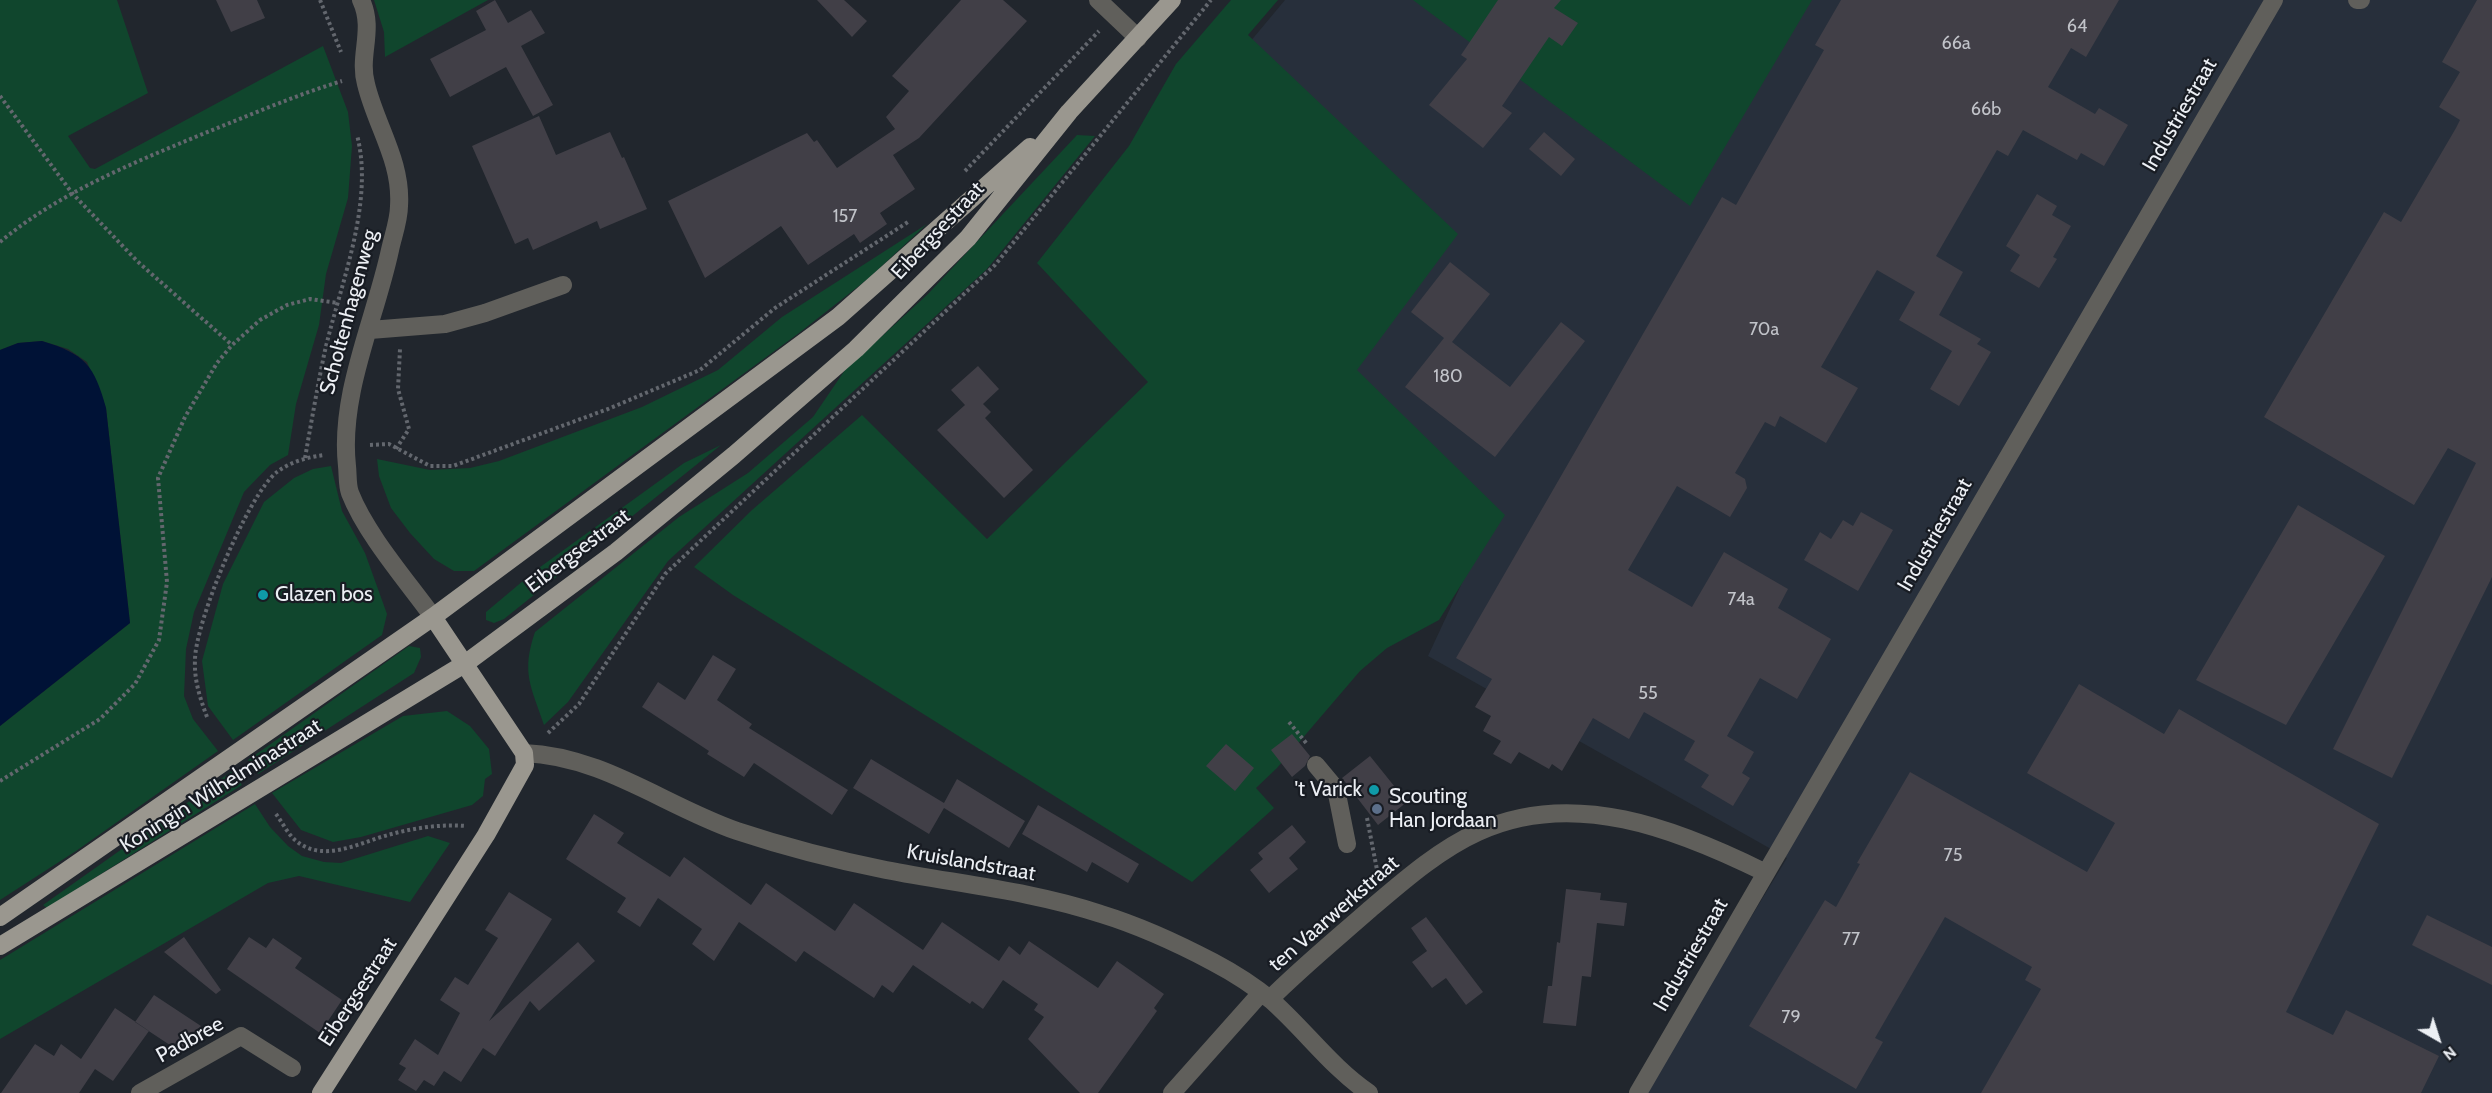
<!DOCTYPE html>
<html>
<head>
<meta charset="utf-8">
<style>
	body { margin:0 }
	#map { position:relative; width:2492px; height:1093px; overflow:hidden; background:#21262d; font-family:Cabin,sans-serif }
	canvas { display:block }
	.north { position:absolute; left:2408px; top:1009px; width:60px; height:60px; -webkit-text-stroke:4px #181c23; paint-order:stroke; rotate:141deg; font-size:16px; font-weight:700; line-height:24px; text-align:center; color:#eceff4 }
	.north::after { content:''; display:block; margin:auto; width:21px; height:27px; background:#eceff4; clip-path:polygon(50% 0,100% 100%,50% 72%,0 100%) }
</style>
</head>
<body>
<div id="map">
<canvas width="2492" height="1093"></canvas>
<div class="north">N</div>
</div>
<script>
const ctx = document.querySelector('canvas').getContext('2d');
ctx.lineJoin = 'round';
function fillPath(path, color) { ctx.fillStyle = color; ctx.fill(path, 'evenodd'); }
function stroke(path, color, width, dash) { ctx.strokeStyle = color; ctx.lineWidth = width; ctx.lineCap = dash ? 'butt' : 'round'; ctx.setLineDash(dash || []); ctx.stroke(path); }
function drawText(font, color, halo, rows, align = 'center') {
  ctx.font = font + ' Cabin,sans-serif'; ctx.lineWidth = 4.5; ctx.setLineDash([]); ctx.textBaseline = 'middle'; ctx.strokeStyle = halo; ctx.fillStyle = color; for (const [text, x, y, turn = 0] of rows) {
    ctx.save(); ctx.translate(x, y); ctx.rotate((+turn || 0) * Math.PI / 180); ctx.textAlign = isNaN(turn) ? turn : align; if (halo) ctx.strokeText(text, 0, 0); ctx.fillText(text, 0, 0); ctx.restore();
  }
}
fillPath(new Path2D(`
	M1285,0H2492V1093H1644L1787,858L1428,656L1481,542L1133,182Z`), '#272f3b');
fillPath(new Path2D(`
	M0,0H117L148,93L68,136L90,168L95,169L323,46L348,112L352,146L348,198L326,274L319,325L296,404L288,455L270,465L244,492L194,612L186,649L184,696L193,719L218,751L76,851L0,900V726L130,623L106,408L87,362L68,349L42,341L18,343L0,350Z
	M374,0H488L385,57L384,32Z
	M1231,0H1278L1248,35L1458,234L1357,370L1505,515L1439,620L1387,648L1360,671L1277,768L1256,788L1274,808L1192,882L733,595L694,567L752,510L862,415L987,539L1148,382L1037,263L1129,146L1176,64Z
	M1413,0H1812L1690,206Z
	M1077,135L1095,136L987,269L668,561L568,702L544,725C531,686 521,673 535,632L679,517L748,473L813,417L845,370L928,294Z
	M927,224L869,278L799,333L474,571H454L434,559L410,533L391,508L379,476L377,459L430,470L470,468L499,461L642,407L718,370L782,317Z
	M721,445L504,619L494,623L486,620V612L536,570L684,463Z
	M331,466L342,511L365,553L387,614L382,635L233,740L208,706L202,661L223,584L264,502L294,478L313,469Z
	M409,646L420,648L421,657L414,673L258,774L248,760Z
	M447,711L470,726L489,749L492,774L485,779L483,796L472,805L361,837L333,842L301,830L272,793L403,716Z
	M232,771L242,785L47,908L43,905Z
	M255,804L270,827L288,846L302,856L324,862L341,863L428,836L450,843L410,902L299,876L268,883L0,1039V960Z`), '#10462d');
fillPath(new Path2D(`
	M42,341C85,354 94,365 106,408L130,623L0,726V350L18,343Z`), '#001236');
fillPath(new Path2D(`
	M216,0H257L265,18L231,32Z
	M495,0L508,23L531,10L545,33L521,46L553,105L533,116L506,67L450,97L430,59L486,30L476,11Z
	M817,0H844L867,21L852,37Z
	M961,0H1003L1027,21L919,138L893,155L915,189L880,213L887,224L860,243L854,234L808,265L781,226L705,278L668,201L807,133L814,142L817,140L837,168L895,129L886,117L909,91L892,76Z
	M1498,0H1561L1554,8L1578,23L1562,46L1549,37L1502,106L1512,113L1483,148L1429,105L1467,59L1461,55Z
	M1841,0H2119L2086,57L2071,48L2048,87L2095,114L2099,108L2128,125L2104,166L2081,153L2077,160L2023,130L2008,156L1997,150L1936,256L1963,272L1939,315L1981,339L1977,344L1991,352L1959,406L1930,389L1952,351L1899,320L1915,292L1877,270L1821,367L1858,388L1826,443L1780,416L1775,427L1765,422L1735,473L1745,479L1747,488L1730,517L1677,486L1628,570L1692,607L1724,552L1788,589L1778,608L1831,639L1797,699L1760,678L1727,736L1754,752L1742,773L1750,778L1733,806L1701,787L1709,775L1684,760L1695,741L1644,712L1629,739L1593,718L1562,771L1552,764L1549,769L1519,752L1511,764L1493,754L1501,741L1483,731L1491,716L1475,707L1492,679L1456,658L1722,197L1736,205L1824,50L1815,45Z
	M2477,0H2492V577L2392,778L2333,749L2476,463L2448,448L2414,505L2264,417L2384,212L2401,222L2456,128L2460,120L2439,107L2460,72L2442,62Z
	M539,116L556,155L610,132L622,158L624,157L647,209L600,229L597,221L533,250L528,238L515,244L472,146Z
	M1544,132L1575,159L1561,176L1529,149Z
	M2037,194L2057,206L2052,215L2071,226L2053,257L2057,259L2039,288L2010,271L2020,255L2006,246Z
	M1450,262L1490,294L1452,342L1510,387L1561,322L1585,341L1495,457L1405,387L1444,338L1411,312Z
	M978,366L999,389L983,404L991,412L985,418L1033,470L1004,498L937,430L965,405L951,390Z
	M2298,505L2385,556L2286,725L2196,680Z
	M1861,512L1893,530L1858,591L1804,560L1820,532L1831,539L1843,520L1853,526Z
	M713,655L736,669L717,700L752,724L749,728L848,790L832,815L754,763L744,777L707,754L709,751L642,707L658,682L685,700Z
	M2079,684L2164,734L2179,709L2379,824L2286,1012L2333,1035L2346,1010L2439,1056L2421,1093H1981L2041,989L2025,980L2032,967L1945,917L1875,1038L1883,1042L1856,1089L1749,1026L1825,900L1836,907L1860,864L1857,863L1910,772L2087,872L2115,823L2027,773Z
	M1292,734L1310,756L1305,766L1292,777L1271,750Z
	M1226,744L1254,768L1235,791L1206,766Z
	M1370,756L1407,802L1378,825L1342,778Z
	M871,759L944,803L957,779L1025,821L1009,848L944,808L929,834L853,788Z
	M1038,805L1139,864L1128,883L1092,862L1087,872L1022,834Z
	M594,814L624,833L617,843L670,877L684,857L751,905L766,883L835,931L854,903L923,950L942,922L999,961L1009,946L1020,955L1029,941L1098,988L1117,961L1164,994L1154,1008L1157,1011L1098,1093H1080L1028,1039L1044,1017L1034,1010L1038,1004L1003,980L983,1009L972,1001L970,1004L913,965L893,993L882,985L874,998L804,951L796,962L739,922L714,961L692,944L702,929L658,898L640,927L617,912L626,898L566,859Z
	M1292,825L1306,842L1289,858L1298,869L1269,893L1250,870L1263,859L1258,853Z
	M1566,889L1601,893L1600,900L1627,903L1624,926L1597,923L1591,977L1582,976L1576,1026L1543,1023L1548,986H1552L1557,942L1560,943Z
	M509,892L552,919L489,1021L578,942L595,961L539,1011L530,1001L495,1056L483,1048L461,1082L444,1071L434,1086L424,1080L416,1091L398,1080L406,1068L399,1064L415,1039L438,1055L460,1013L440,1000L455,977L468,985L498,938L485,930Z
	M2427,915L2492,947V985L2412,945Z
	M1426,917L1483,992L1466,1005L1446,978L1432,988L1412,962L1427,951L1411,928Z
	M184,937L221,990L216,994L164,952Z
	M249,937L266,948L273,938L302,958L295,968L342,1000L320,1033L227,969Z
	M154,995L201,1026L182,1053L135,1022Z
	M115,1008L149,1031L113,1081L95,1069L79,1093H1L35,1044L54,1056L61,1044L81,1059Z`), '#413f47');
stroke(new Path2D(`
	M320,0L341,52
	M0,96L72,193L137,261L232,345
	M965,171L1099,31
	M0,242C60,192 133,163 205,133C250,115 296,95 342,81
	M370,445L389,444L430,466H453L608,409L700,370L775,308L908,222
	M396,449L409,429L398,389L400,349
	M305,458C311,424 317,389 324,355C339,287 375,204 357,135
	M207,717C200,698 194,680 195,660C195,623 248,494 277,472C290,462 308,457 324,455
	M1289,722L1307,744
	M548,733L579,704L665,574L995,265L1211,0
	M0,781L100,719L135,684L159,640L167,582L158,478L185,417L217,363L232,345L260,320L287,305L310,299L338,303
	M276,814C282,822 288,834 295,840C323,864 358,843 388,835C413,828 440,824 466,826
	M1367,818L1378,875`), '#63676e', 4, [3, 3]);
stroke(new Path2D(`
	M361,0C375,30 358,55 366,84C376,126 402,161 399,206C399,220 393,236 390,250C375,320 339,394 347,466C348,474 347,485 350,493C366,534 407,581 433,617
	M1098,0L1138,38
	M2357,0H2361
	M370,330L445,324L485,313L563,285
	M524,753C603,756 665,806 737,831C785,847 836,860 886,870C958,884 1032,891 1101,914C1140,926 1177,943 1213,962C1232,972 1254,986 1271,1000C1305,1030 1332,1068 1369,1093
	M1316,765L1336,789L1347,844
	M1270,999C1301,968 1335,940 1368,911C1401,883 1438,850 1478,832C1573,788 1677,829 1764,872
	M140,1093L241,1036L292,1068
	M1172,1093L1261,993
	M1638,1093L2274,0`), '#605f5b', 18);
stroke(new Path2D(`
	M0,917L433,617L838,317L1030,147
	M0,946L466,663L616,552L734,455L856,349L968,238L1069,112L1172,0
	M321,1093L486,835L525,765L524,753L433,617`), '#9a978f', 18);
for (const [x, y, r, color] of [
	[263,595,6,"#0f9aa8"],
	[1374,790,6,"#0f9aa8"],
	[1377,809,6,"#5c6f8a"]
]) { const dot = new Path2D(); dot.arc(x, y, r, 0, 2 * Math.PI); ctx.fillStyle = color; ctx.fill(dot); stroke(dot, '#181c23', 2); }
drawText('18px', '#c1c3c9', null, [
	["64",2077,27],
	["66a",1956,44],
	["66b",1986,110],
	["157",845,217],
	["70a",1764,330],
	["180",1448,377],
	["74a",1741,600],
	["55",1648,694],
	["75",1953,856],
	["77",1851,940],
	["79",1791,1018]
]);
drawText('21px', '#eceff4', '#181c23', [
	["Industriestraat",2180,115,-60],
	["Eibergsestraat",938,231,-47],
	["Scholtenhagenweg",349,312,-75],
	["Industriestraat",1935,535,-60],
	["Eibergsestraat",578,551,-37],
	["Koningin Wilhelminastraat",221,786,-32],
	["Kruislandstraat",971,863,10],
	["ten Vaarwerkstraat",1334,914,-41],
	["Industriestraat",1691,955,-60],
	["Eibergsestraat",358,992,-57],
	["Padbree",190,1040,-29]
]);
drawText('21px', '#eceff4', '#181c23', [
	["Glazen bos",275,595],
	["'t Varick",1362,790,"right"],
	["Scouting",1389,797],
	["Han Jordaan",1389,821]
], 'left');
</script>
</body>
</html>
